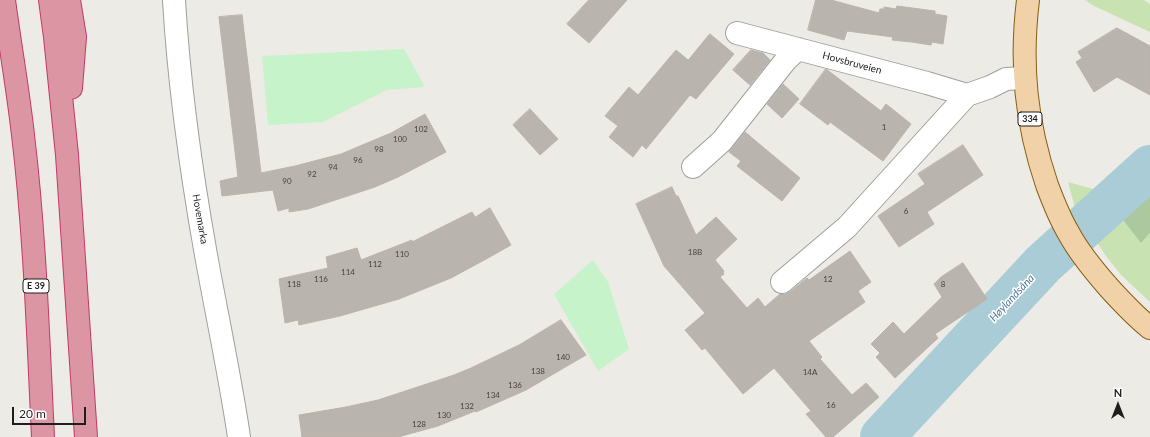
<!DOCTYPE html>
<html>
<head>
<meta charset="utf-8">
<style>
	body { margin:0 }
	#map { position:relative; width:1150px; height:437px; overflow:hidden; background:#edebe5; font-family:Lato,sans-serif }
	canvas { display:block }
	.north { position:absolute; left:1098px; top:385px; width:40px; height:40px; -webkit-text-stroke:3px #fff; paint-order:stroke; rotate:0deg; font-size:11px; font-weight:700; line-height:16px; text-align:center; color:#1e1e1e }
	.north::after { content:''; display:block; margin:auto; width:14px; height:18px; background:#1e1e1e; clip-path:polygon(50% 0,100% 100%,50% 72%,0 100%) }
	.scale { position:absolute; left:12px; top:407px; width:74px; height:18px; box-sizing:border-box; border:2px solid #1e1e1e; border-top:0; padding-left:5px; font-size:12px; line-height:14px; white-space:nowrap; color:#1e1e1e; -webkit-text-stroke:3px #fff; paint-order:stroke }
</style>
</head>
<body>
<div id="map">
<canvas width="1150" height="437"></canvas>
<div class="north">N</div>
<div class="scale">20 m</div>
</div>
<script>
const ctx = document.querySelector('canvas').getContext('2d');
ctx.lineJoin = 'round';
function fillPath(path, color) { ctx.fillStyle = color; ctx.fill(path, 'evenodd'); }
function stroke(path, color, width, dash) { ctx.strokeStyle = color; ctx.lineWidth = width; ctx.lineCap = dash ? 'butt' : 'round'; ctx.setLineDash(dash || []); ctx.stroke(path); }
function drawText(font, color, halo, rows, align = 'center') {
  ctx.font = font + ' Lato,sans-serif'; ctx.lineWidth = 3; ctx.setLineDash([]); ctx.textBaseline = 'middle'; ctx.strokeStyle = halo; ctx.fillStyle = color; for (const [text, x, y, turn = 0] of rows) {
    ctx.save(); ctx.translate(x, y); ctx.rotate((+turn || 0) * Math.PI / 180); ctx.textAlign = isNaN(turn) ? turn : align; if (halo) ctx.strokeText(text, 0, 0); ctx.fillText(text, 0, 0); ctx.restore();
  }
}
fillPath(new Path2D(`
	M1085,0H1144L1150,4V32L1094,6Z
	M1068,182L1100,191L1141,243L1150,233V302L1121,275L1106,256L1075,208Z`), '#c9e2b1');
fillPath(new Path2D(`
	M1150,147V233L1141,243L1100,191Z`), '#abc89e');
fillPath(new Path2D(`
	M404,49L425,87L387,90L323,122L268,125L262,56Z
	M593,260L608,282L629,349L598,371L554,294Z`), '#c7f3ca');
stroke(new Path2D(`
	M882,437L1043,264L1150,167`), '#aaccd6', 44);
const building = new Path2D(`
	M589,0H627L589,43L567,24Z
	M816,0H831L879,13L880,9H884V7L896,9L897,6L935,11V14L947,16L943,44L932,42L931,45L912,42L892,40L893,37L847,31L844,40L808,30Z
	M242,15L261,173L295,166L341,154L391,133L425,114L446,152L398,177L375,187L308,209L289,212V208L278,211L273,190L222,196L220,181L238,177L219,17Z
	M1117,28L1150,46V95L1117,77L1094,92L1076,62L1082,58L1078,52Z
	M710,34L734,54L696,99L690,95L646,149L642,145L633,157L609,137L618,126L605,116L629,87L638,95L676,50L688,60Z
	M751,50L763,53L770,60L750,85L733,70Z
	M826,69L881,111L886,104L911,124L883,161L830,122L828,125L800,104Z
	M783,84L799,99L782,118L767,104Z
	M530,109L558,139L540,155L513,125Z
	M745,132L800,178L782,201L737,166L741,161L729,152Z
	M963,145L983,175L927,212L934,224L899,247L878,216L925,184L918,174Z
	M672,187L676,196H678L696,235L716,217L737,239L715,260L724,271L723,272L724,274L720,277L747,308L758,298L765,307L780,294H785L790,292L807,278L809,280L850,251L871,282L858,291L865,302L809,341L822,357L820,359L852,395L866,383L879,397L833,437H826L806,414L811,411L774,368L743,394L705,348L702,350L685,330L705,313L664,266L636,204Z
	M490,208L511,245L488,258L451,278L399,299L340,316L299,325L298,320L285,323L279,279L328,268L326,257L357,248L361,260L412,240V242L472,212L475,217Z
	M963,263L987,299L935,334L938,338L895,378L876,357L880,353L871,344L893,322L904,334L942,297L934,284L941,277Z
	M561,320L586,355L526,390L476,412L475,411L438,426L398,437H302L299,415L346,407L378,400L454,375L471,368L519,345Z`);
fillPath(building, '#bab4ae');
stroke(building, '#bdb2a9', 1);
const minor = new Path2D(`
	M174,0C179,86 191,171 206,255C217,316 230,376 239,437
	M737,33L927,83L967,95
	M693,167L722,141L786,60L798,49
	M782,282L847,227L967,95L990,87L1006,79L1025,78`);
const major = new Path2D(`
	M1028,0C1020,65 1026,123 1047,185C1053,201 1059,217 1068,232C1079,253 1095,272 1111,290C1123,303 1136,317 1150,328`);
const highway = new Path2D(`
	M4,0C10,45 18,90 23,135C35,235 38,336 43,437
	M50,0L55,37L67,155L86,437
	M69,0L75,37L71,88`);
stroke(minor, '#9f9f9f', 24);
stroke(major, '#865f12', 24);
stroke(highway, '#c43969', 24);
stroke(minor, '#fff', 22);
stroke(major, '#f1d1a7', 22);
stroke(highway, '#dc95a3', 22);
drawText('8px', '#454442', null, [
	["1",884,127],
	["102",421,129],
	["100",400,139],
	["98",379,149],
	["96",358,160],
	["94",333,167],
	["92",312,174],
	["90",287,181],
	["6",906,211],
	["18B",695,252],
	["110",402,254],
	["112",375,264],
	["114",348,272],
	["116",321,279],
	["12",828,279],
	["118",294,284],
	["8",943,284],
	["140",563,357],
	["138",538,371],
	["14A",810,372],
	["136",515,385],
	["134",493,395],
	["16",831,405],
	["132",467,406],
	["130",444,415],
	["128",419,424]
]);
for (const [x, y, w] of [
	[1030,119,24],
	[36,286,26]
]) { const box = new Path2D(); box.roundRect(x - w / 2, y - 7, w, 14, 3); ctx.fillStyle = '#fff'; ctx.fill(box); stroke(box, '#1e1e1e', 1); }
drawText('bold 9px', '#1e1e1e', null, [
	["334",1030,119],
	["E 39",36,286]
]);
drawText('10px', '#1e1e1e', '#fff', [
	["Hovsbruveien",852,63,15],
	["Hovemarka",200,219,80]
]);
drawText('italic 11px', '#53779b', '#fff', [
	["Høylandsåna",1012,298,-47]
]);
</script>
</body>
</html>
